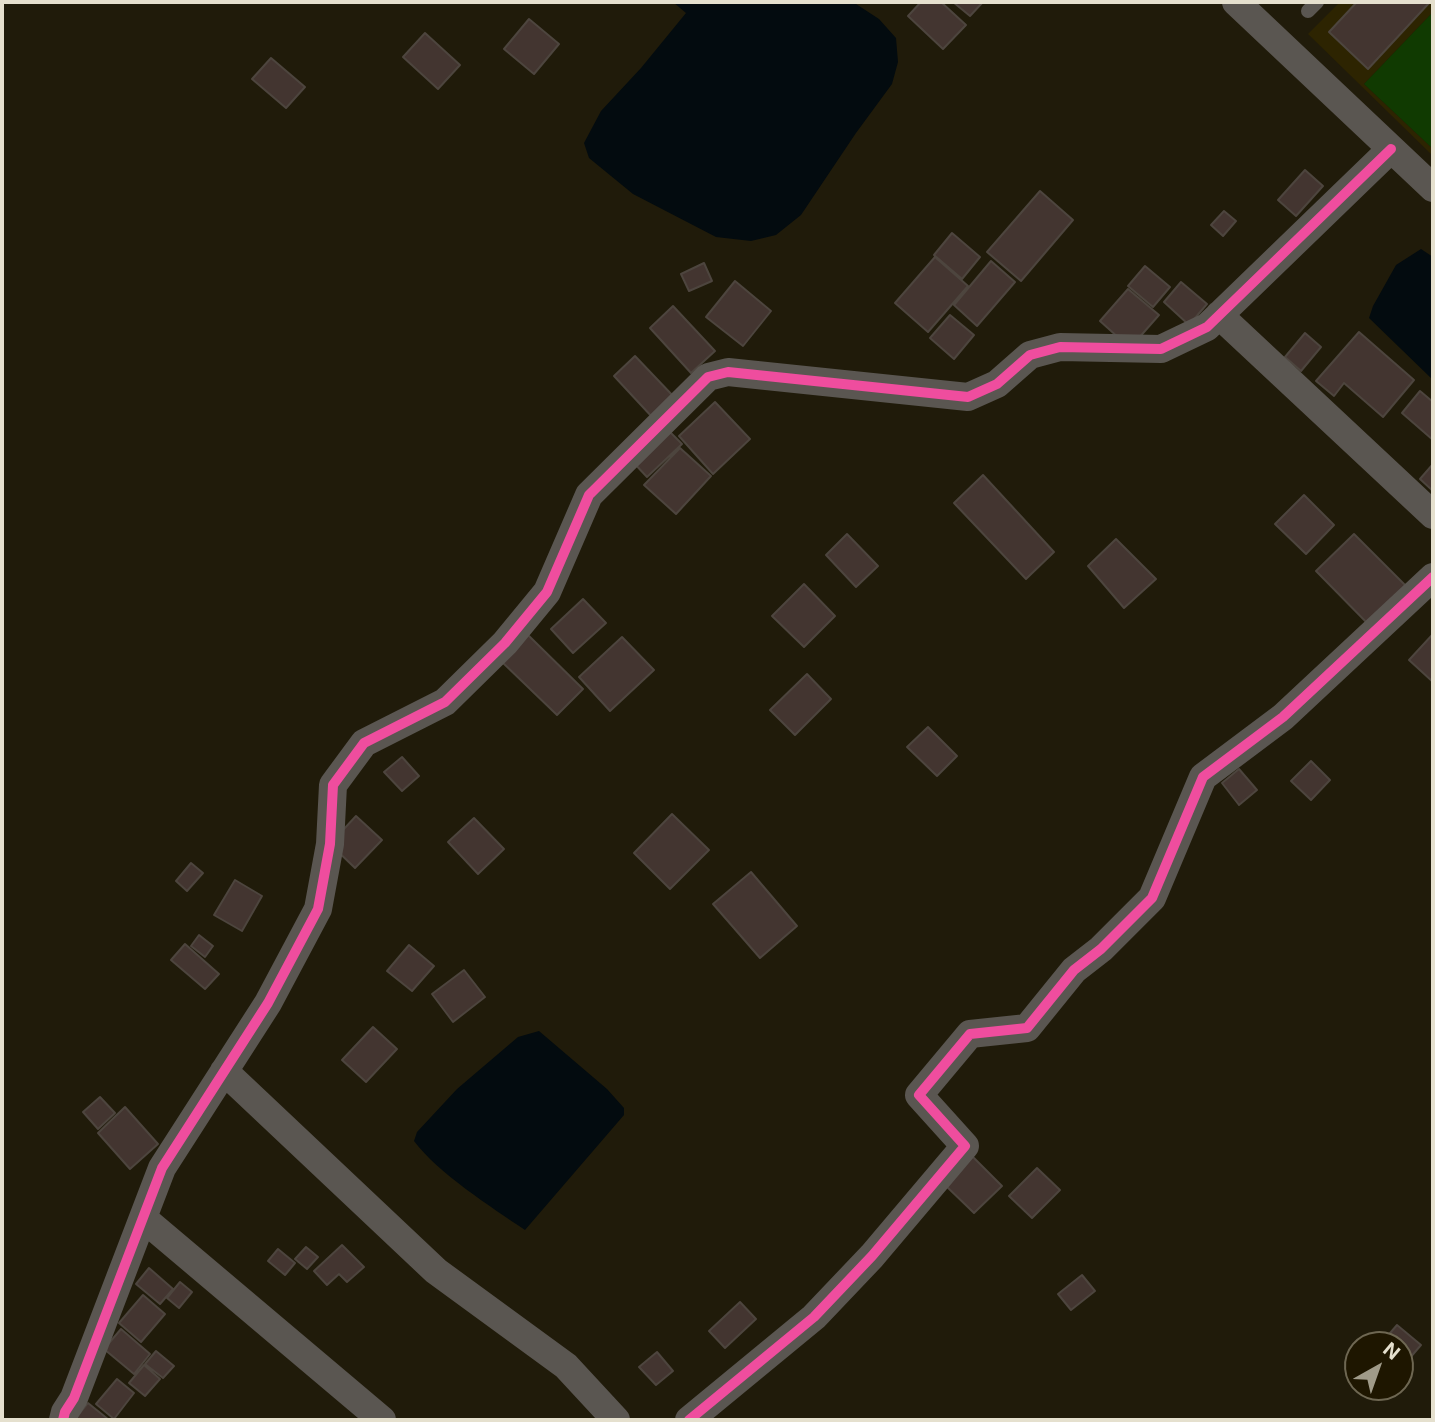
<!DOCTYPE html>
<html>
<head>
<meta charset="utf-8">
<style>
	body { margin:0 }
	#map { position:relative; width:1435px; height:1422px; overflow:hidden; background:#201b0a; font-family:Inter,sans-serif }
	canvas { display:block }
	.frame { position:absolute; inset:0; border:4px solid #e5e0ce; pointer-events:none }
	.north { position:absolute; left:1344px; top:1331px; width:70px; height:70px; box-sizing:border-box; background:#1e1600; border:2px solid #6e6752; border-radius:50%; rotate:40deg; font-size:19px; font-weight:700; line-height:28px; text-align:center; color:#e5e0ce }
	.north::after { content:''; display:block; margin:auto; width:24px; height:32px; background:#a09b89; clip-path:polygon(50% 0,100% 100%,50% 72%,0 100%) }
</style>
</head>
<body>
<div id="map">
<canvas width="1435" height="1422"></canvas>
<div class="frame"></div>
<div class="north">N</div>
</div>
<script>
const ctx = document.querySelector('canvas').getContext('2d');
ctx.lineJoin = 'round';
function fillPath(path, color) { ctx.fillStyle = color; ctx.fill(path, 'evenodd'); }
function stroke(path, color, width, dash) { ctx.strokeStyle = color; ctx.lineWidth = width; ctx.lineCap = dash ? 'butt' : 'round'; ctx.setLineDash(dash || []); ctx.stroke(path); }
fillPath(new Path2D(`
	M1340,2H1357L1329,32L1368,69L1430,2H1433V12L1364,84L1433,149V156L1308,34Z`), '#2d2401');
fillPath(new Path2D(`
	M1433,12V149L1364,84Z`), '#103a01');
fillPath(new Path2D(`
	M673,2H853L879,19L896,38L898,62L892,84L856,133L801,215L776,235L751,241L716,237L633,194L589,158L584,143L601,111L641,68L686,13Z
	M1421,249L1433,257V380L1369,318L1373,306L1396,265Z
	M539,1031L607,1089L624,1108V1115L525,1230C491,1207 438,1173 414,1141L417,1132L457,1089L518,1037Z`), '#030b0f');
const building = new Path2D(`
	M921,2H941L966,25L943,49L908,16Z
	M953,2H983L970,16Z
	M1357,2H1430L1368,69L1329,32Z
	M529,19L559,44L534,74L504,49Z
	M425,33L460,65L438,89L403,57Z
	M271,58L305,87L286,108L252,79Z
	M1305,170L1323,186L1296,216L1278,200Z
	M1040,191L1073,220L1021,281L987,252Z
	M1224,211L1236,221L1223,236L1211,225Z
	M952,233L980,257L962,279L934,255Z
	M935,257L968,286L928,332L895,303Z
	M991,261L1015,282L977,326L954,305Z
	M704,263L712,281L689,291L681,274Z
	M1145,266L1170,287L1153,307L1128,286Z
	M735,281L771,311L743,346L706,317Z
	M1181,282L1207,304L1189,325L1164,302Z
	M1128,289L1159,315L1130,348L1100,321Z
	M673,306L715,351L691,373L650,328Z
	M950,315L974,335L954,359L930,338Z
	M1359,332L1414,380L1383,417L1344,383L1334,396L1316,381Z
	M1305,333L1321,347L1301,371L1285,357Z
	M635,356L675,398L653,418L614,376Z
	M1420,391L1433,402V440L1402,413Z
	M715,402L750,439L713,474L679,436Z
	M668,430L682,444L647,477L633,462Z
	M680,448L711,476L676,514L644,485Z
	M1433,464V491L1420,479Z
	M983,475L1054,552L1026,579L954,503Z
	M1304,495L1334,525L1306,554L1275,524Z
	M847,534L878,566L856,587L826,555Z
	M1354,534L1412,592L1374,630L1316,571Z
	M1116,539L1156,579L1124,608L1088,566Z
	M804,584L835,616L804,647L772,616Z
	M583,599L606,623L573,653L551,629Z
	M527,634L583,689L557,715L501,661Z
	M1433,634V682L1409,660Z
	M622,637L654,670L610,711L579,677Z
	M807,674L831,699L795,735L770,710Z
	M928,727L957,756L937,776L907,747Z
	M402,757L419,776L402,791L384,772Z
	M1311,761L1330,780L1311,800L1291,781Z
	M1239,769L1257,790L1239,805L1222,783Z
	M672,814L709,850L670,889L634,853Z
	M356,816L382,840L355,868L330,844Z
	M474,818L504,849L478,874L448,842Z
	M191,863L203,873L187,891L176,881Z
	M751,872L797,926L760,958L713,904Z
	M235,880L262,896L242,931L214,915Z
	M199,935L213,946L205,957L191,946Z
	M185,944L219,974L205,989L171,960Z
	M409,945L434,966L412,991L387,971Z
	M464,970L485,997L453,1022L432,994Z
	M373,1027L397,1049L366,1082L342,1060Z
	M100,1097L115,1113L98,1129L83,1112Z
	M125,1107L158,1144L130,1169L98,1133Z
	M972,1156L1002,1186L974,1213L944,1184Z
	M1037,1168L1060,1190L1032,1218L1009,1196Z
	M342,1245L364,1267L347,1282L339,1274L327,1285L314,1271Z
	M306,1247L318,1257L307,1269L295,1259Z
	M278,1249L295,1263L285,1275L268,1261Z
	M149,1268L173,1289L160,1304L136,1284Z
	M1082,1275L1095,1291L1071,1310L1058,1294Z
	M180,1282L192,1292L179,1308L167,1298Z
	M143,1295L165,1314L141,1342L119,1323Z
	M740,1302L756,1319L725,1348L709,1331Z
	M1397,1325L1421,1345L1409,1359L1400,1352V1345H1392L1385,1339Z
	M121,1329L150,1354L134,1374L104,1349Z
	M156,1351L174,1366L163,1378L145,1364Z
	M657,1352L673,1371L656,1385L639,1367Z
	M144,1365L160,1379L145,1396L129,1383Z
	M117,1379L134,1393L114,1419L96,1404Z
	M88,1403L109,1420H79L76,1418Z`);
fillPath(building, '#433530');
stroke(building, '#4d453e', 2);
stroke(new Path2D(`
	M1308,11L1317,2`), '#5a5651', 14);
stroke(new Path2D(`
	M1236,2L1433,188
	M1219,315L1433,515
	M224,1071L436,1271L566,1366L616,1420
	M144,1219L382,1420
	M63,1420L65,1412L74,1398L162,1168L268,1003L318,909L330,844L333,785L364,743L445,702L505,643L547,592L589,495L708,377L728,372L968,397L997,384L1030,355L1060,347L1161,349L1207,327L1391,149
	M689,1420L814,1317L872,1256L965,1146L919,1095L970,1034L1027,1028L1074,970L1101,949L1152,898L1203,777L1283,717L1433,577`), '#5a5651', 28);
stroke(new Path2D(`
	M63,1420L65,1412L74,1398L162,1168L268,1003L318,909L330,844L333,785L364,743L445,702L505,643L547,592L589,495L708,377L728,372L968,397L997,384L1030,355L1060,347L1161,349L1207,327L1391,149
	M689,1420L814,1317L872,1256L965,1146L919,1095L970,1034L1027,1028L1074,970L1101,949L1152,898L1203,777L1283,717L1433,577`), '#ef4d9e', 10);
</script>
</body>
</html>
